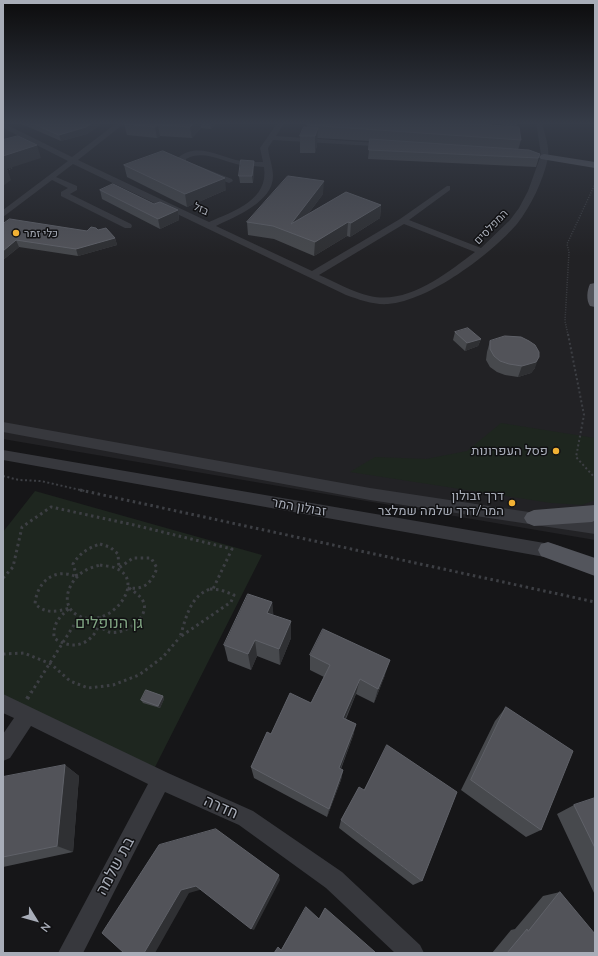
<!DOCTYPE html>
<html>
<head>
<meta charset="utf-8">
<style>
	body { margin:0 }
	#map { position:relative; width:598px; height:956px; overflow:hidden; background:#161618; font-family:Lato,sans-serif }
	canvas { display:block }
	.frame { position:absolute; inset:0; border:4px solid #a8adb8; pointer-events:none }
	.north { position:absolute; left:16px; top:900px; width:40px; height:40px; -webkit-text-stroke:3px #111113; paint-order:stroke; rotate:127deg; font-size:11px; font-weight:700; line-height:16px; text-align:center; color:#a8adb8 }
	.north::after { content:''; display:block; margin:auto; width:14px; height:18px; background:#a8adb8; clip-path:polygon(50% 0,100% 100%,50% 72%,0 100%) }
</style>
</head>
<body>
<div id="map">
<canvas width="598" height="956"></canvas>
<div class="frame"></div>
<div class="north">N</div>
</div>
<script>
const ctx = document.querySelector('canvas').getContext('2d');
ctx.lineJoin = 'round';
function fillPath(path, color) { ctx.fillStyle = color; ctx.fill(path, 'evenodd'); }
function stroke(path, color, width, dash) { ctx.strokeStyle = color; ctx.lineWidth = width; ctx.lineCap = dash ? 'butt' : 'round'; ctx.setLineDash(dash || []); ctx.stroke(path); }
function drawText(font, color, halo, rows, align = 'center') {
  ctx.font = font + ' Lato,Heebo,sans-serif'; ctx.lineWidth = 3; ctx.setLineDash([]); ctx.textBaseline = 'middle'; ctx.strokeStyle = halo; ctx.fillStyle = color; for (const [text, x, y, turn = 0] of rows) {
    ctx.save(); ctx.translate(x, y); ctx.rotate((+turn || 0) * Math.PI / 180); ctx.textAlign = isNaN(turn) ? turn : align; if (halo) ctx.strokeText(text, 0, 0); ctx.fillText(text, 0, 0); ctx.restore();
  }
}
fillPath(new Path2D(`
	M3,122H595V540L3,439Z`), '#222225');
fillPath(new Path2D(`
	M501,423L595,438V500L582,505L551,503L350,472L375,457L426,459L467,451Z
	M35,491L262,555L151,775L3,697V532Z`), '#1e261f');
stroke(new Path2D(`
	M3,174L13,167
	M568,335L565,321L569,252L567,244L595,184`), '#3d3f44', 1.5, [1, 1.5]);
stroke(new Path2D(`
	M568,334L584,415L576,457L595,478
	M3,476L19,480L41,481L85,491`), '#3d3f44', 2, [2, 2.5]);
stroke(new Path2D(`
	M80,490L595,602
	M100,544L110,547L118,554L119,568L133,558H151L157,568C152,582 145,590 129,588C134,592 140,595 143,601C151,617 124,636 109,632C106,631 103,629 101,627L100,618C98,623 98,629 95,633C84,648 68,648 54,638C53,623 59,617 70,608C56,612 46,614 35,604C37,581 55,567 77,577L73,564C80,553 88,548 100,544Z
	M100,565C105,566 111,566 115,568C149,580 109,633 77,615C60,605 68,584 80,574C86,569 93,567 100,565Z
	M3,578L13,567L22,527L51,507L134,525L232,549L213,589
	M210,589L221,590L234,595L231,602L180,637C186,618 190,596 210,589Z
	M3,654L24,653L51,664L70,681L88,688L113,685L139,675L163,657L180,637
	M31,693L79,617`), '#3d3f44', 3, [2.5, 3.5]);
stroke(new Path2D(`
	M27,699L31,692`), '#3d3f44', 4, [3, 4.5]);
fillPath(new Path2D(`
	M118,122H126L78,160L209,222C234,211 269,200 264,167C256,166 249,166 241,165C223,162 204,149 186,159V161L232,179L233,181L229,183L180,164L178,158C196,141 222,158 241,161C248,162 256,162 263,162L260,148L278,122H285L276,136L391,144V146L389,147L273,140L268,148C269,157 273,167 273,176C273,202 236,216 216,226L312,271L400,219L447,186H450V190L409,220L481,248L510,220L519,208L528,191L541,155L536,122H542C544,133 550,147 548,158C543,181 531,206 517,224C491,254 429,301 388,304C374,305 360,300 346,295L73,164L56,177L77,186V190L70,194L131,224L132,226L131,228H125L61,196V192L68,188L52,180L3,217V210L68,161L3,128V123L72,157ZM404,224L475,252C447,273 408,305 370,296C352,292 336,282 319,275Z
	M3,422L370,488L595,522V534L370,500L3,432Z
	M3,450L556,545L562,547L564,552L562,557L556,559L3,460Z
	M3,694L168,773L253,811L342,872L420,945L424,953H395L326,888L239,825L165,792L83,953H58L148,784L31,726L10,758L3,761V734L14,718L3,713Z`), '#37383d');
fillPath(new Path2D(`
	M544,154L595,162V168L541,159L539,157L541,155Z
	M595,283V307L590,306C586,300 587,290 590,284Z
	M595,505V521L592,522L534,526L527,523L524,518L527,513L534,510Z
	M548,542L595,558V576L541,556L538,550L541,544Z`), '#53555c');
fillPath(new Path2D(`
	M17,122H104L87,134L61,141Z
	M127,122H217L211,129L201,128L192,138L160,136L157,138L127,135L124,124Z
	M301,122H439L505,126L499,122H518L517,127L521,140L518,150L540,154L536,167L368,159L370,141L317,138V145L315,153H300V136L307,127L308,123L301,124Z
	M124,165L226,190L187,207L127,177Z
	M254,168L253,183H240L239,176Z
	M100,190L178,210L179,220L160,229L102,199Z
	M323,194L308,214L381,205L380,218L350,237L347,236L314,256L274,239L248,235L247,222Z
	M3,224L87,231L98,230L115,238L117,245L78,256L19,247L3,260Z
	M455,332L481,339L478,346L465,351L453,340Z
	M490,341L535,368L531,373L518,377L505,375L497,372L490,367L486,360L487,352Z
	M272,602L273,615L291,638L280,665L257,656L251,670L228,661L224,645Z
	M310,655L385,675L374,703L356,694L346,719L356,724L353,736L341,769L343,770L341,780L327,817L254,778L251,767L271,734L311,703L324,677L310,670Z
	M163,696L164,699L160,708L143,703L141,700Z
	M506,707L541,830L526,837L461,790L495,721Z
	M65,765L79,776L73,852L3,867V777Z
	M595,798V895L557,814L574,805Z
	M341,820L422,881L413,885L339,828Z
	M560,892L595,953H492L511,930L515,929L543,896Z`), '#47494d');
fillPath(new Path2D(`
	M93,122H104L87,134L61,141L59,135Z
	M195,122H201V128L192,138L190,127Z
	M210,122H217L211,129Z
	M158,125L160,136L157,138L155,127Z
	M318,128L317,145L315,153V136Z
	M37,145L41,158L7,169L11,180L3,186V156Z
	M254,161V168L253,183L252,176Z
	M225,178L226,190L187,207L185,194Z
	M324,181L323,194L293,234L291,224Z
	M381,205L380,218L350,237L351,223Z
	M178,210L179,220L160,229L158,219Z
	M348,222L347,236L314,256L315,242Z
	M115,238L117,245L78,256L76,249Z
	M16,240L19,247L3,260V251Z
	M481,339L478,346L465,351L467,343Z
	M539,357L535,368L531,373L518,377L522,366Z
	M272,602L274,619L267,613Z
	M291,621V638L280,665L279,649Z
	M255,640L257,656L251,670L248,654Z
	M390,660L385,675L374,703L378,689Z
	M360,679L356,694L340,730L343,718Z
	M163,696L164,699L160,708L158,706Z
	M356,724L353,736L337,778L339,768Z
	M65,765L79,776L73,852L57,846Z
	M343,770L341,780L327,817L329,809Z
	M279,875L280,880L254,930L251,929Z
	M196,886L203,889L189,893L155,953H144L181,890Z`), '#2f3033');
const building = new Path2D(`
	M30,122H93L86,127L59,135Z
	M127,122H195L190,127L158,125L155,127L124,124Z
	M308,122L463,123L519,127L521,140L307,125Z
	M304,127L318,128L315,136H300Z
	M18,136L37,145L3,156V140Z
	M370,139L529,150L540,154L538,158L369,150Z
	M163,151L225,178L185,194L124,165Z
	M241,160L254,161L252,176H239Z
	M288,176L324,181L291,224L346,192L381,205L351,223L348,222L315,242L273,226L247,222Z
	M113,184L154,204L160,202L178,210L158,219L100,190Z
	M10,219L87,231L91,227L96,228L98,230L106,228L115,238L76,249L16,240L3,251V224Z
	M468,328L481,339L467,343L455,332Z
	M505,336L521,337L529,341L535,345L539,352V357L536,362L522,366L509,364L500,361L494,356L490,349V341Z
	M248,594L272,602L267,613L291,621L279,649L255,640L248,654L224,645Z
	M323,629L390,660L378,689L360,679L343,718L356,724L339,768L343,770L329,809L251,767L267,732L271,734L290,693L311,703L330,665L310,655Z
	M146,690L163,696L158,706L141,700Z
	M506,707L573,751L541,830L471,780Z
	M387,745L457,792L422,881L341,820L359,787L364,790Z
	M65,765L57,846L3,857V777Z
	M595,798V848L574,805Z
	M216,829L279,875L251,929L196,886L181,890L144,953H124L102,933L159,845Z
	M560,892L595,934V953H507L527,929L528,931Z
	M306,907L319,919L325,908L375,952L374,953H274L278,947L281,950Z`);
fillPath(building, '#525359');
stroke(building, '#5f6168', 1);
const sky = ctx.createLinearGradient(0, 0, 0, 256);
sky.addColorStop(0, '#0c0c0d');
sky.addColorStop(0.48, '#363c48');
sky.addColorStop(1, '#363c4800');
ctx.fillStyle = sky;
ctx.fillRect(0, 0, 598, 256);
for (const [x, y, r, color] of [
	[16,233,4,"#f2b134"],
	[556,451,4,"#f2b134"],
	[512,503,4,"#f2b134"]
]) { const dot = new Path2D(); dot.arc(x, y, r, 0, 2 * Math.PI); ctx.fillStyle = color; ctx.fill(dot); stroke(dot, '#111113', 1.5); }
drawText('11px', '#a8adb8', '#111113', [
	["בזל",201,209,25],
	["המפלסים",491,227,-46]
]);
drawText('11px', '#a8adb8', '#111113', [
	["כלי זמר",24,233]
], 'left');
drawText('13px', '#a8adb8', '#111113', [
	["פסל העפרונות",548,451],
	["דרך זבולון",504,496],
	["המר/דרך שלמה שמלצר",504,511]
], 'right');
drawText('13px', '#a8adb8', '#111113', [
	["זבולון המר",299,507,10]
]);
drawText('16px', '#7fa381', '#111113', [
	["גן הנופלים",109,623]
]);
drawText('16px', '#a8adb8', '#111113', [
	["חדרה",221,807,24],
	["בת שלמה",115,866,-62]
]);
</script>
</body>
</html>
